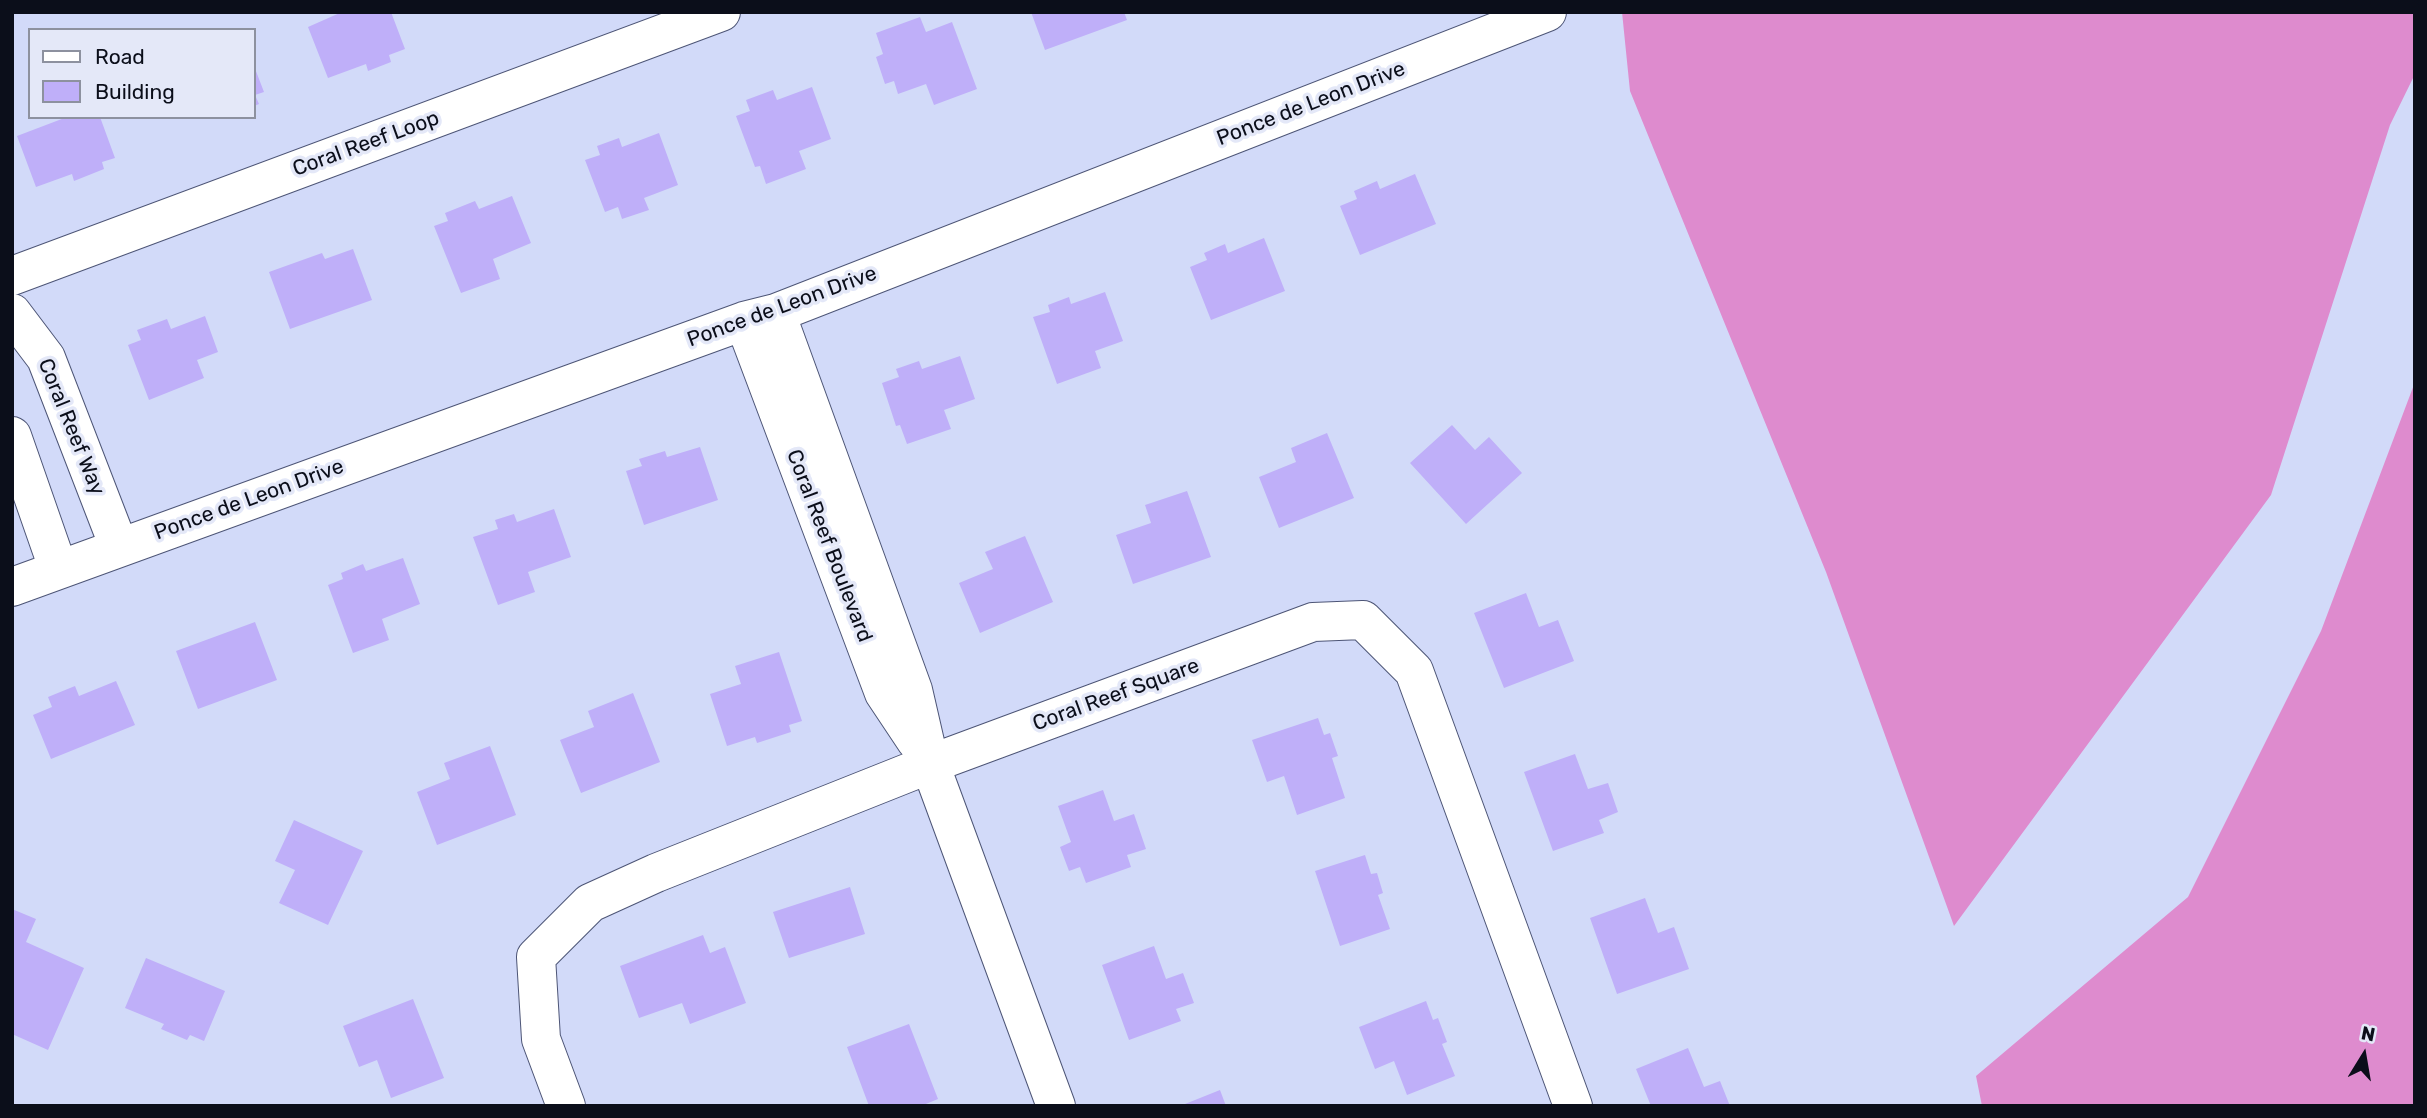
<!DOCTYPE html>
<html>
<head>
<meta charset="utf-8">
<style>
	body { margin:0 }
	#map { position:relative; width:2427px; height:1118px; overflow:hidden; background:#d2daf9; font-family:Rubik,sans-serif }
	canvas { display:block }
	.frame { position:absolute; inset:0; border:14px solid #0b0e1a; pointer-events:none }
	.legend { position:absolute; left:28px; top:28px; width:228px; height:91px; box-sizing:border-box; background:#e4e8f8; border:2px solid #8d919f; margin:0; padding:9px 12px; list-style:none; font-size:21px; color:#0b0e1a }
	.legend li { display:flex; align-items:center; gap:14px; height:35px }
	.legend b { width:35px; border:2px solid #8d919f }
	.north { position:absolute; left:2329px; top:1020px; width:70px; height:70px; -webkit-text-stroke:5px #e4e8f8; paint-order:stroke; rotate:11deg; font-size:19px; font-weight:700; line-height:28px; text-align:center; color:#0b0e1a }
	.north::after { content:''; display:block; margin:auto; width:24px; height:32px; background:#0b0e1a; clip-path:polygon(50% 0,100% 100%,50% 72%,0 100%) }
</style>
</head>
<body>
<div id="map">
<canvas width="2427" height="1118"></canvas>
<div class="frame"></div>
<ul class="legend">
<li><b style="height:9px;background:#fff"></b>Road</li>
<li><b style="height:19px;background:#bfaff9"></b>Building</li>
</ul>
<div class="north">N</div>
</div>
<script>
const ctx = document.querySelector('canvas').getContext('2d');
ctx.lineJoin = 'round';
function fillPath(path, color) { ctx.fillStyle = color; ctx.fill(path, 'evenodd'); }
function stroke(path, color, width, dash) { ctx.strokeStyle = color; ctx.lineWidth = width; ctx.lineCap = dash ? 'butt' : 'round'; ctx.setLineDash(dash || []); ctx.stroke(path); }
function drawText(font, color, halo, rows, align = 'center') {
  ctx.font = font + ' Rubik,sans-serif'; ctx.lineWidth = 7; ctx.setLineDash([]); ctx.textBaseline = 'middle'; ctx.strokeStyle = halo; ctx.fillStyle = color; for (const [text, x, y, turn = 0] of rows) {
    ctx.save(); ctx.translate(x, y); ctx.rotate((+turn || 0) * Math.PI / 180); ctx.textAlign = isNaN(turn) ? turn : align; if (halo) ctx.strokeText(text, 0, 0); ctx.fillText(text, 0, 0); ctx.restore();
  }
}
fillPath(new Path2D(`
	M1622,12H2415V74L2390,125L2271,495L1954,926L1826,572L1630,91Z
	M2415,382V1106H1982L1976,1076L2188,897L2321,631Z`), '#de8bce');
fillPath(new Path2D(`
	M342,12H391L405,49L389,55L391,62L368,71L366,64L328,78L308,27Z
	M1031,12H1124L1127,20L1045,50Z
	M920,17L926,32L952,22L977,89L934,105L926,84L898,94L894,81L885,84L876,57L883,54L876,33Z
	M254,66L264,92L255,95L259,104L254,106Z
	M812,87L831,139L799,151L806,169L766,184L760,166L755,167L736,116L750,111L746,100L773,90L777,100Z
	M67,117H100L115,158L102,162L104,169L74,181L72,174L36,187L17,136Z
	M659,133L678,185L644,198L649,210L622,219L618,207L605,212L585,160L600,155L597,146L619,138L622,147Z
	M1415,174L1436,224L1360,255L1340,206L1357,199L1354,191L1377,181L1380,189Z
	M512,196L531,243L493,259L500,279L461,293L434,226L448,221L445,213L475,201L479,209Z
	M1264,238L1285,291L1211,320L1190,267L1207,260L1204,253L1225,244L1228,253Z
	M353,249L372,300L290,329L269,272L322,253L325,259Z
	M1105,292L1123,341L1095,351L1101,368L1057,384L1033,317L1050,312L1048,305L1069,297L1071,304Z
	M205,316L218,352L197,360L204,378L149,400L128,345L141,340L137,330L167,319L171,329Z
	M960,356L975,399L944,410L951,429L907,444L900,425L896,426L882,383L899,377L896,369L919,361L922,369Z
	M1452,425L1475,450L1489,437L1522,473L1466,524L1410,463Z
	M1327,433L1354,498L1279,528L1259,477L1296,462L1291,448Z
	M700,447L718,500L644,525L626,471L642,466L639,459L665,451L667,457Z
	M1187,491L1211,557L1133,584L1116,535L1151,523L1145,505Z
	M554,509L571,557L528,572L535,592L498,605L473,537L498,529L495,520L514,514L517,522Z
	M1025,536L1053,602L980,633L959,583L993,569L985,552Z
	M403,558L420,604L382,619L389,640L353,653L328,585L343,579L341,573L363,564L366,571Z
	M1526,593L1539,627L1558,620L1574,661L1504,688L1474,613Z
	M255,622L277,680L198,709L176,651Z
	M779,652L802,721L789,725L791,732L757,743L755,737L727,746L710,694L741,684L735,666Z
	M116,681L135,725L51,759L33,715L52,707L48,697L75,686L79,696Z
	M633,693L660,762L581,793L560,740L594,727L588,711Z
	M1318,718L1324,735L1330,733L1338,756L1332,758L1345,798L1297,815L1284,776L1267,782L1252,740Z
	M490,746L516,815L437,845L417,792L450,779L444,763Z
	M1575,754L1588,789L1608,783L1618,812L1599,820L1604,833L1553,851L1524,772Z
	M1103,790L1114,821L1134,814L1146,849L1127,855L1131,867L1086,883L1080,867L1069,871L1060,847L1071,842L1058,806Z
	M294,820L363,851L328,925L279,903L295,870L275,861Z
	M1365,855L1371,874L1377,873L1383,893L1378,895L1390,929L1340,946L1315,871Z
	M850,887L865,934L789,958L773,912Z
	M1645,898L1658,933L1674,927L1689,969L1617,994L1590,918Z
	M12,909L36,919L26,942L84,968L48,1050L12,1034Z
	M703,935L710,953L725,947L746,1003L690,1024L682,1003L639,1018L620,966Z
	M1154,946L1166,979L1183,973L1194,1003L1176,1009L1181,1021L1129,1040L1102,965Z
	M146,958L225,991L204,1041L190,1035L187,1040L161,1029L164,1024L125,1008Z
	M413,999L444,1078L391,1098L377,1060L359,1067L343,1026Z
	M1426,1001L1433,1020L1438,1018L1447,1042L1442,1044L1455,1076L1407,1095L1394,1061L1375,1069L1359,1027Z
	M909,1024L938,1099L921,1106H869L847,1047Z
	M1688,1048L1704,1087L1720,1081L1730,1106H1651L1636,1069Z
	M1220,1090L1226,1106H1180Z`), '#bfaff9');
const street = new Path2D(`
	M12,276L721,12
	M12,313L46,358L119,547
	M776,313L913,690L930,764L1056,1106
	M744,321L884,693L916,741
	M12,436L58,568
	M12,587L744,321L776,313L1547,12
	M566,1106L541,1039L536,957L590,903L656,873L930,764L1313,622L1363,620L1414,671L1573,1106`);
stroke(street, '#4d5576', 40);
stroke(street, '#fff', 38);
drawText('21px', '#0b0e1a', '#e4e8f8', [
	["Ponce de Leon Drive",1311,104,-21],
	["Coral Reef Loop",366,144,-20],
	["Ponce de Leon Drive",782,307,-20],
	["Coral Reef Way",71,427,68],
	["Ponce de Leon Drive",249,500,-20],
	["Coral Reef Boulevard",829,546,69],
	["Coral Reef Square",1116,695,-20]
]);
</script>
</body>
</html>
